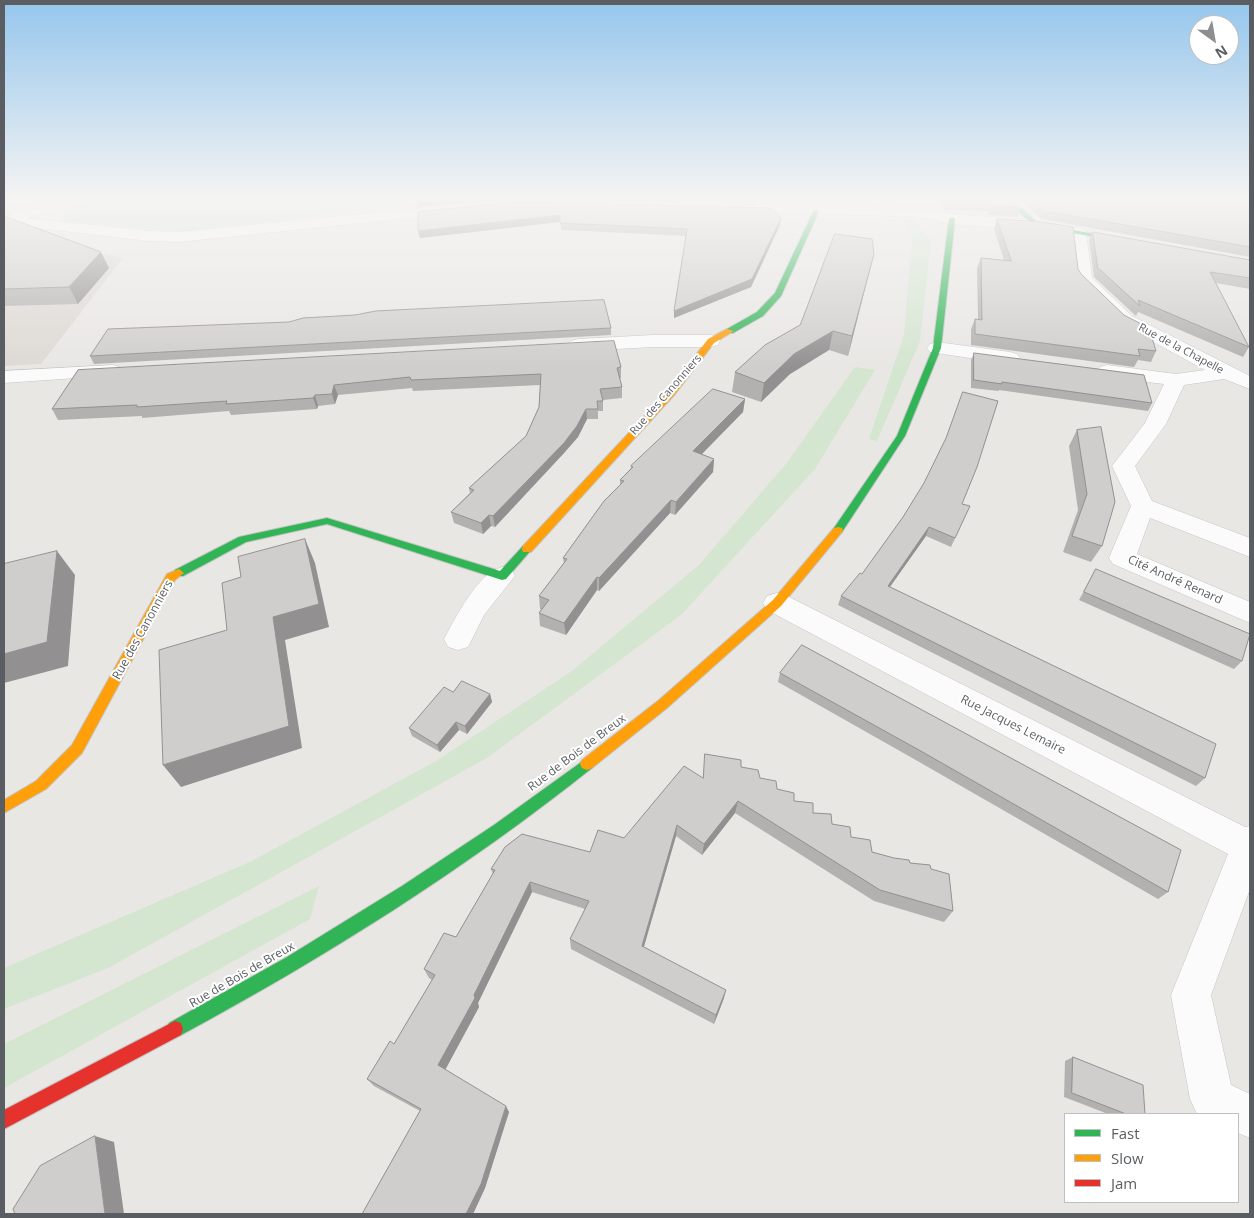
<!DOCTYPE html>
<html>
<head>
<meta charset="utf-8">
<style>
	body { margin:0 }
	#map { position:relative; width:1254px; height:1218px; overflow:hidden; background:#e9e7e4; font-family:"Open Sans",sans-serif }
	canvas { display:block }
	.frame { position:absolute; inset:0; border:5px solid #5a5e62; pointer-events:none }
	.legend { position:absolute; left:1064px; top:1113px; width:175px; height:90px; box-sizing:border-box; background:#fff; border:1px solid #bdbfc0; margin:0; padding:6px 9px; list-style:none; font-size:15px; color:#5a5e62 }
	.legend li { display:flex; align-items:center; gap:10px; height:25px }
	.legend b { width:25px; border:1px solid #bdbfc0 }
	.north { position:absolute; left:1189px; top:15px; width:50px; height:50px; box-sizing:border-box; background:#fff; border:1px solid #bdbfc0; border-radius:50%; rotate:148deg; font-size:14px; font-weight:700; line-height:20px; text-align:center; color:#5a5e62 }
	.north::after { content:''; display:block; margin:auto; width:18px; height:22px; background:#8c8e90; clip-path:polygon(50% 0,100% 100%,50% 72%,0 100%) }
</style>
</head>
<body>
<div id="map">
<canvas width="1254" height="1218"></canvas>
<div class="frame"></div>
<ul class="legend">
<li><b style="height:6px;background:#30b455"></b>Fast</li>
<li><b style="height:6px;background:#ff9f0a"></b>Slow</li>
<li><b style="height:6px;background:#e5322d"></b>Jam</li>
</ul>
<div class="north">N</div>
</div>
<script>
const ctx = document.querySelector('canvas').getContext('2d');
ctx.lineJoin = 'round';
function fillPath(path, color) { ctx.fillStyle = color; ctx.fill(path, 'evenodd'); }
function stroke(path, color, width, dash) { ctx.strokeStyle = color; ctx.lineWidth = width; ctx.lineCap = dash ? 'butt' : 'round'; ctx.setLineDash(dash || []); ctx.stroke(path); }
function drawText(font, color, halo, rows, align = 'center') {
  ctx.font = font + ' "Open Sans",sans-serif'; ctx.lineWidth = 4; ctx.setLineDash([]); ctx.textBaseline = 'middle'; ctx.strokeStyle = halo; ctx.fillStyle = color; for (const [text, x, y, turn = 0] of rows) {
    ctx.save(); ctx.translate(x, y); ctx.rotate((+turn || 0) * Math.PI / 180); ctx.textAlign = isNaN(turn) ? turn : align; if (halo) ctx.strokeText(text, 0, 0); ctx.fillText(text, 0, 0); ctx.restore();
  }
}
fillPath(new Path2D(`
	M81,249L123,258L41,364L4,366V279Z`), '#ddd9d4');
fillPath(new Path2D(`
	M99,199H404L408,206L186,231L160,230L63,221V210Z
	M824,199H869L876,209L828,204Z
	M902,218L915,221L931,241L920,341L877,441L869,439L904,335L912,238Z
	M855,367L875,370L815,469L681,615L487,758L108,968L4,1009V968L252,861L436,761L572,671L699,565L786,464Z
	M319,886L310,919L4,1088V1044Z`), '#d4e5d0');
const street = new Path2D(`
	M65,199H87L85,202L26,218L149,231L179,232L505,200L510,201L512,204L510,207L505,208L179,242L149,241L4,224V216H12L14,212Z
	M578,200L687,203L692,204L694,207L692,210L687,211L573,207L571,204L573,201Z
	M735,204L922,209L952,214L1034,220L1039,222L1042,225L1039,228L1034,230L952,224L922,217L730,211L728,208L730,205Z
	M1078,227L1083,229L1086,232L1092,278L1132,316L1250,376V389L1224,379L1184,385L1166,424L1135,466L1152,501L1250,538V557L1150,518L1137,554L1250,602V623L1113,564L1109,558L1131,506L1112,466L1145,423L1164,384L1107,377L1100,375L1097,371L1100,367L1107,365L1176,374L1205,370L1120,324L1078,283L1076,279L1070,232L1073,229Z
	M653,335H711L718,337L720,341L718,345L711,347H653L578,351L571,349L568,345L571,341L578,339Z
	M937,342L1010,352L1017,354L1020,358L1017,362L1010,364L930,352L927,348L930,344Z
	M113,365L120,367L123,371L120,375L4,383V371Z
	M502,567L511,569L515,576L484,615L468,647L458,650L448,647L444,639C456,617 477,574 502,567Z
	M777,593L787,596L1245,827L1250,826V889L1211,995L1231,1085L1250,1094V1138L1238,1133V1114H1197L1190,1099L1171,995L1228,854L767,610L763,603L767,596Z`);
const fast = new Path2D(`
	M1005,199H1011L1038,223L1130,241L1127,243L1034,226Z
	M814,210L819,211L781,296L763,316L733,333H727V329L757,312L775,293Z
	M952,217L955,219L941,348L905,436L842,532H834L833,530L834,528L897,436L933,348L949,219Z
	M327,518L500,571L523,546L527,545L532,549L506,579L502,580L327,524L246,542L183,576H175L174,573L175,570L239,537Z
	M587,758L592,760L594,764L592,768C464,870 324,958 181,1035L175,1037L169,1035L167,1029L169,1023L287,957L402,886L494,825Z`);
const slow = new Path2D(`
	M727,329L734,331L714,343L675,394L531,552H523L522,549L523,546L669,390L708,339Z
	M838,527L842,528L843,530L842,532L781,606L667,708L592,768L587,770L582,768L580,764L582,760L659,700L773,600L834,528Z
	M179,569L184,573L175,580L82,753L46,789L4,813V800L36,781L72,745L167,574Z`);
const jam = new Path2D(`
	M175,1021L181,1023L183,1029L181,1035L4,1129V1110Z`);
stroke(street, '#c4c4c4', 1);
stroke(fast, '#c3c4c4', 2);
stroke(slow, '#c3c4c4', 2);
stroke(jam, '#c3c4c4', 2);
fillPath(street, '#fcfbfb');
fillPath(fast, '#30b455');
fillPath(slow, '#ff9f0a');
fillPath(jam, '#e5322d');
fillPath(new Path2D(`
	M576,199H757L756,203Z
	M940,199H1010L1020,208L1017,217L989,215L988,211L946,210Z
	M1018,199H1250V257L1042,219Z
	M418,212L780,225L751,287L674,318L686,236L561,230L560,222L420,238L418,231Z
	M4,216L109,268L78,304L4,306Z
	M997,219L1078,269L1081,274L1156,351L1151,362L1138,360L1134,367L971,345V329L975,319H978L977,268L981,258L1004,260L994,229Z
	M1093,232L1250,260V289L1216,283L1249,347L1243,357L1138,312L1136,316L1094,277L1089,240Z
	M874,254L848,356L829,350L790,374L761,402L732,392L735,372L800,325Z
	M611,328V335L94,364L90,356Z
	M974,353L1152,403L1148,411L999,390V391L971,388V360Z
	M621,367V378H619L622,387V398L603,400V411H598V419H587L578,437L564,453L495,527L491,526L483,534L454,523L451,512L470,493L469,488L526,436L539,407L540,385L413,391L412,388L338,395L335,404L318,406L317,409L231,415L229,411L142,418V416L58,420L52,409L78,370Z
	M745,399L743,412L702,454L714,459L713,472L675,515L670,513L599,591L597,590L566,635L540,626L539,613L541,609H540L539,596L564,563L563,558L620,485V480L631,468V466Z
	M1077,430L1102,546L1091,562L1063,552L1078,510L1069,446Z
	M962,504L970,506L951,547L926,536L890,587L1205,778L1196,786L838,605L841,596L862,574Z
	M1096,569L1242,661L1234,669L1079,600Z
	M802,645L1168,892L1158,899L914,759L778,682L780,673Z
	M453,692L490,694L492,702L467,734L459,730L440,752L412,736L409,728Z
	M705,754L741,767L777,789L794,801L832,824L872,852L931,869L953,911L944,922L874,901L735,813L702,855L676,836L644,947L724,998L714,1024L571,949L570,939L585,909L532,892L478,1003L479,1007L445,1070L509,1112L485,1188L473,1214H362L420,1111L374,1086L367,1079L394,1044L432,980L429,978L424,969L456,937L493,874L491,869L590,852L624,838L703,777Z
	M1073,1057L1145,1114H1108L1064,1097L1065,1061Z`), '#b3b1b0');
fillPath(new Path2D(`
	M417,199H505L418,207Z
	M560,215V222L420,238L418,231Z
	M781,218L780,225L751,287L674,318V311Z
	M101,252L109,268L78,304L69,287Z
	M874,254L869,272L848,356L852,336Z
	M833,331L829,350L790,374L761,402L764,383L794,354Z
	M334,385L338,395L335,404L332,394Z
	M315,395L318,406L317,409L313,398Z
	M745,399L743,412L692,464L693,451Z
	M586,409L587,419L578,437L564,453L495,527L493,516Z
	M714,459L713,472L675,515L676,502Z
	M671,500L670,513L599,591V578Z
	M489,515L491,526L483,534L481,523Z
	M929,527L926,536L884,595L888,586Z
	M305,539L315,563L329,627L285,640L302,748L181,787L163,765L273,617Z
	M57,551L75,575L68,666L4,683V654Z
	M597,577V590L566,635L564,623Z
	M490,694L492,702L467,734L465,726Z
	M456,722L459,730L440,752L437,745Z
	M738,801L735,813L702,855L704,844Z
	M677,825L676,836L641,956L642,946Z
	M530,882L532,892L478,1003L479,1007L444,1072L438,1065Z
	M726,990L724,998L714,1024L716,1015Z
	M506,1106L509,1112L485,1188L473,1214H466Z
	M95,1136L114,1142L124,1214H105Z`), '#929090');
const building = new Path2D(`
	M947,199H1010L1020,208L992,206L991,203L948,201Z
	M1031,199H1250V247L1045,211Z
	M518,202L770,208L781,218L752,279L674,311L687,229L560,223V215L418,231V212Z
	M4,216L101,252L69,287L4,289Z
	M997,219L1042,222L1073,227L1078,269L1081,274L1124,315L1149,328L1156,351L1138,349L1140,356L975,334V319L982,320L981,258L1011,261Z
	M1093,232L1250,260V278L1210,272L1249,347L1138,300L1140,306L1098,268Z
	M835,234L872,239L874,254L852,336L833,331L794,354L764,383L735,372L765,345L800,325Z
	M604,300L611,328L90,356L108,329L289,322L303,318L355,315L376,311Z
	M614,341L621,367L617,368L622,387L600,389L603,401H597L598,409H586L577,426L564,443L493,516L489,515L481,523L451,512L474,490L469,488L526,436L539,407L541,374L411,380L410,377L334,385L332,394L315,395L313,398L226,404L227,401L137,407V405L52,409L78,370Z
	M974,353L1144,375L1152,403L1002,382V384L974,380Z
	M713,389L745,399L693,451L714,459L676,502L671,500L599,578L597,577L564,623L539,613L549,600L539,596L567,559L563,558L604,501L624,481L620,480L633,467L631,466Z
	M963,392L998,401L977,467L962,504L970,506L955,538L929,527L888,586L1216,744L1205,778L841,596L860,573L862,574L903,517L924,483L946,438Z
	M1101,427L1115,502L1102,546L1072,536L1087,494L1077,430Z
	M305,539L319,604L273,617L289,726L163,765L159,650L227,630L222,583L241,577L238,557Z
	M57,551L47,642L4,654V564Z
	M1096,569L1250,634L1242,661L1084,592Z
	M802,645L1181,850L1168,892L919,750L780,673Z
	M462,681L490,694L465,726L456,722L437,745L409,728L444,687L453,692Z
	M705,754L741,760V767L758,770L760,778L776,781L777,789L794,793V801L813,803V813L831,814L832,824L850,827L851,837L870,840L872,852L894,858L909,860L910,863L930,865L931,869L949,874L953,911L880,890L738,801L704,844L677,825L642,946L726,990L716,1015L570,939L589,901L530,882L474,995L475,998L438,1065L506,1106L481,1184L466,1214H362L421,1109L367,1079L390,1041L394,1044L435,975L424,969L444,933L456,937L495,870L491,869L505,847L522,834L590,852L598,830L624,838L684,766L703,778Z
	M1073,1057L1143,1085L1145,1114H1126L1072,1093Z
	M95,1136L105,1214H15L13,1209L40,1166Z`);
fillPath(building, '#d0cecd');
stroke(building, '#929090', 1);
const sky = ctx.createLinearGradient(0, 0, 0, 369);
sky.addColorStop(0, '#95c6ed');
sky.addColorStop(0.54, '#f5f4f3');
sky.addColorStop(1, '#f5f4f300');
ctx.fillStyle = sky;
ctx.fillRect(0, 0, 1254, 369);
drawText('11px', '#5a5e62', '#fff', [
	["Rue de la Chapelle",1181,349,28],
	["Rue des Canonniers",666,395,-49]
]);
drawText('12px', '#5a5e62', '#fff', [
	["Cité André Renard",1175,580,24],
	["Rue des Canonniers",143,630,-61],
	["Rue Jacques Lemaire",1013,725,27],
	["Rue de Bois de Breux",577,753,-37],
	["Rue de Bois de Breux",242,975,-30]
]);
</script>
</body>
</html>
